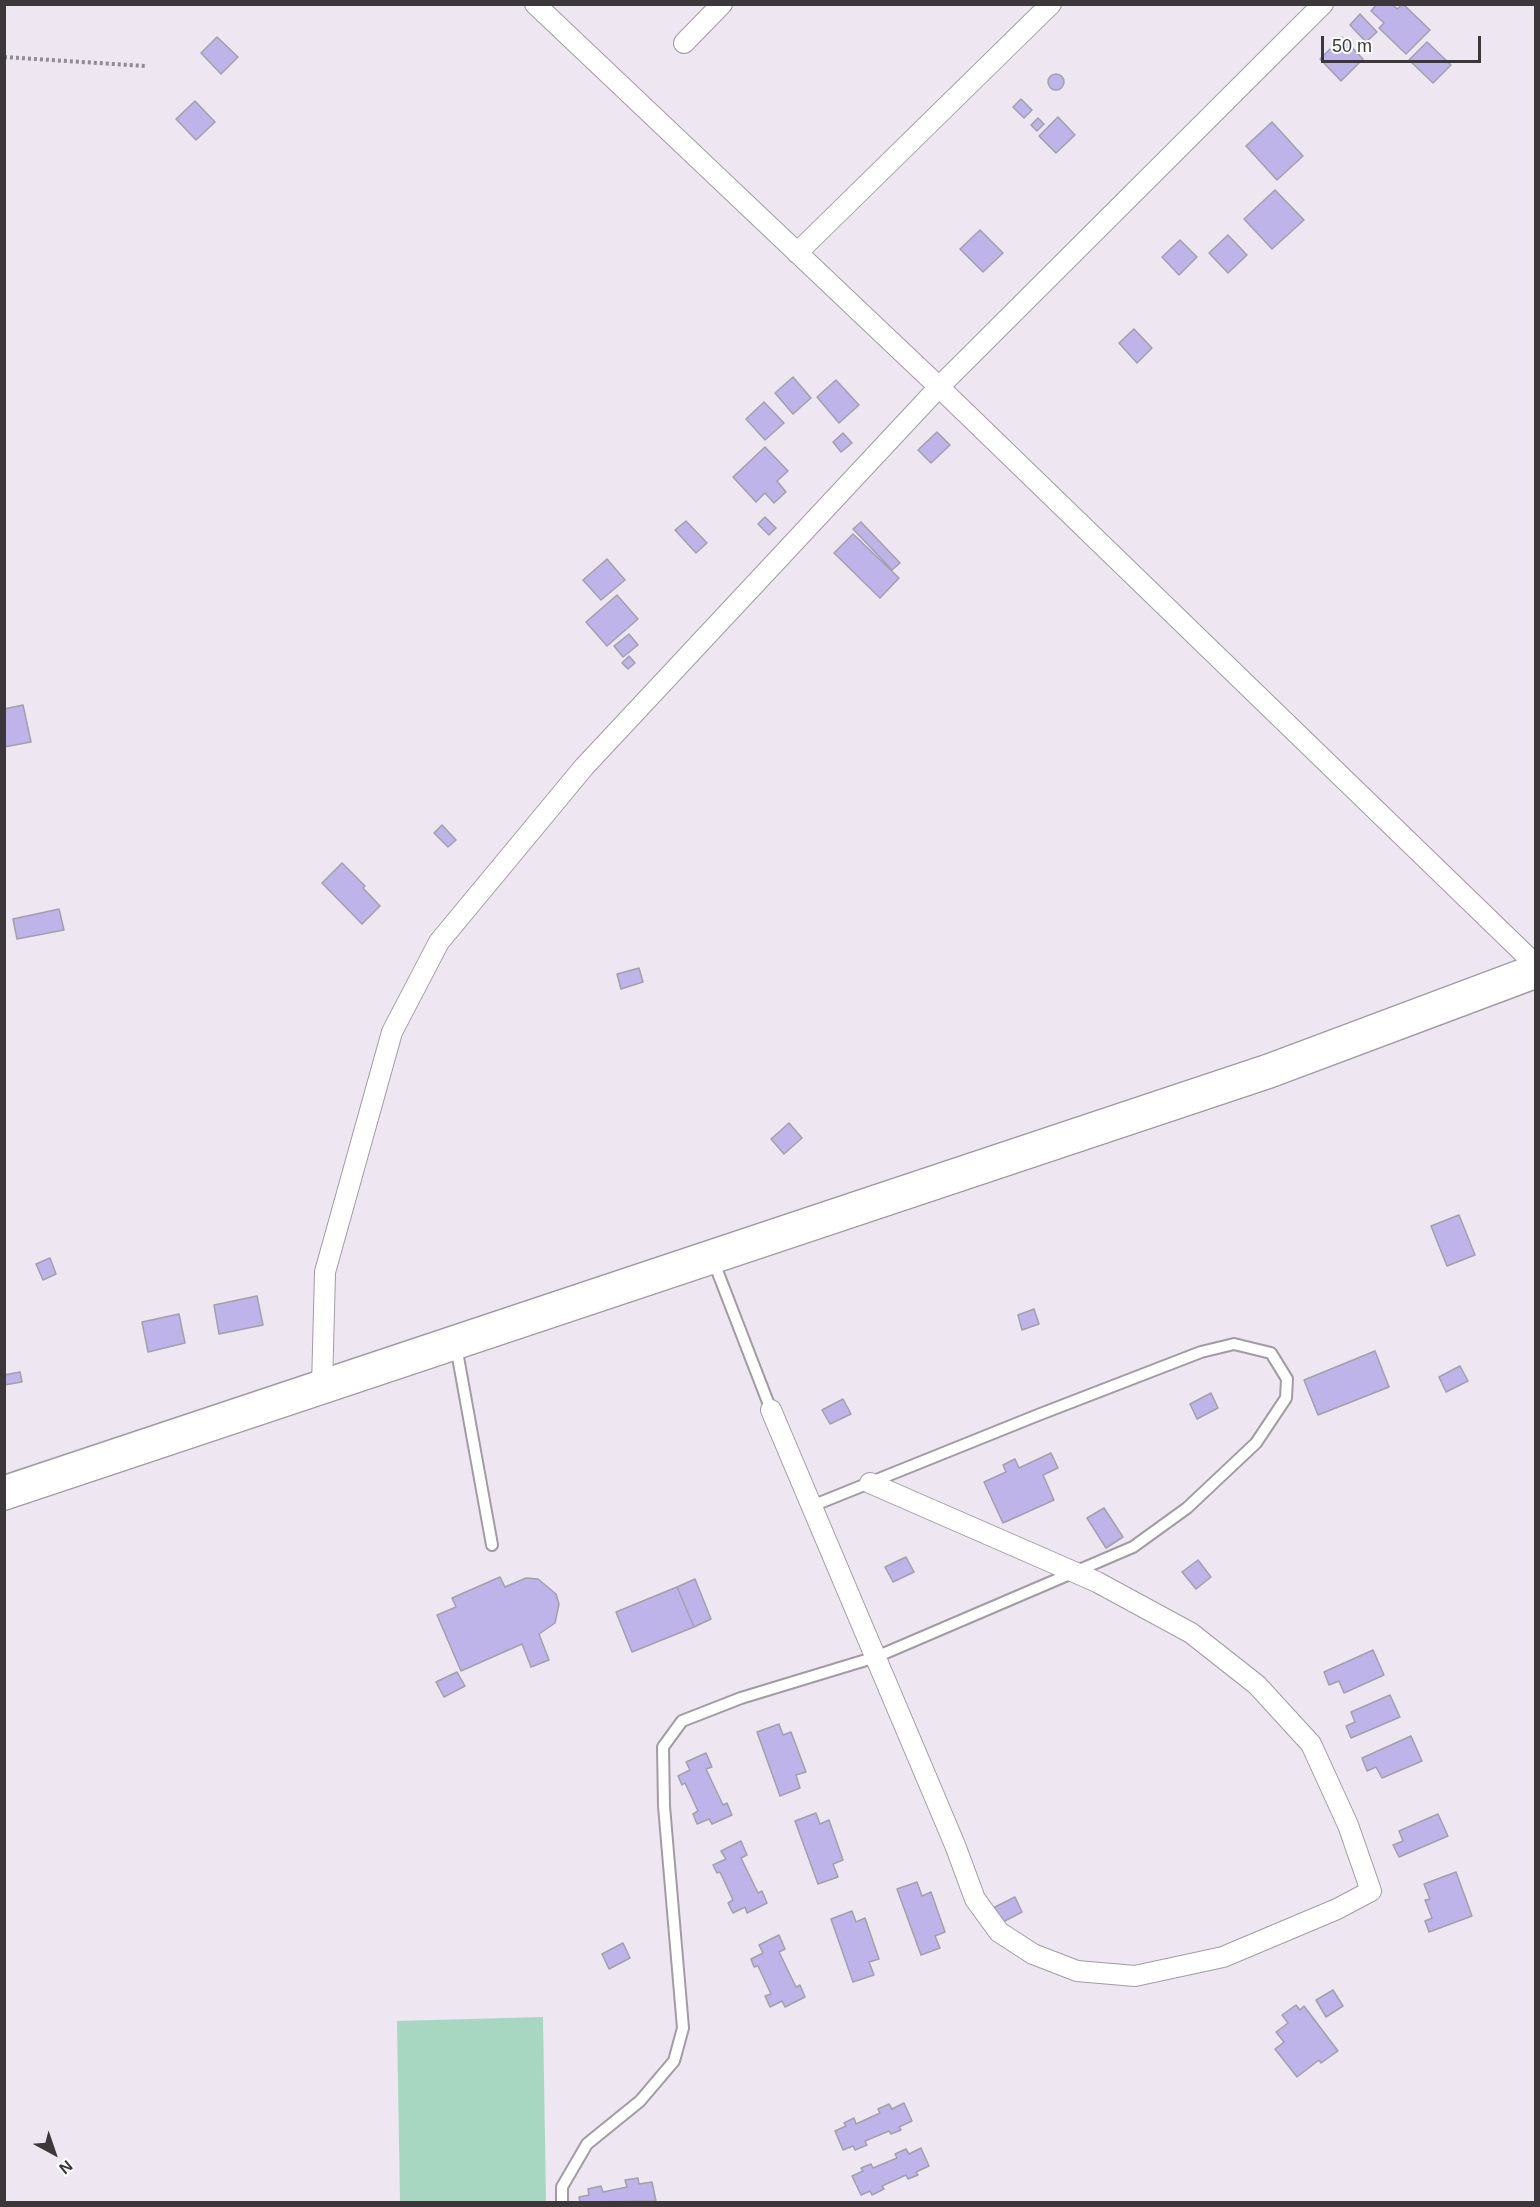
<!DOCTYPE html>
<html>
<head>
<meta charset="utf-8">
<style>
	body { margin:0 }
	#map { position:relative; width:1540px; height:2207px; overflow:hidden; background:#eee6f0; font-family:Helvetica,sans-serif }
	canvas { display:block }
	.frame { position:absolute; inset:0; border:6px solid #3b373b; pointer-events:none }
	.north { position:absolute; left:24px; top:2123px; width:60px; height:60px; -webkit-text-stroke:4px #fff; paint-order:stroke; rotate:140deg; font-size:16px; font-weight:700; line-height:24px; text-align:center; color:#3b373b }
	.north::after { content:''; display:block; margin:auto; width:21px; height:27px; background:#3b373b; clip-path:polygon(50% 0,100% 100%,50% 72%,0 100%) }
	.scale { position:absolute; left:1321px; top:36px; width:160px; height:27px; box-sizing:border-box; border:3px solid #3b373b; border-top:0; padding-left:8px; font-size:18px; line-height:21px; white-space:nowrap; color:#3b373b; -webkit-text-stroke:4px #fff; paint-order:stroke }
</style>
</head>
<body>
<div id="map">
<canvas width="1540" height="2207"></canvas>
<div class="frame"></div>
<div class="north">N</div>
<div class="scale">50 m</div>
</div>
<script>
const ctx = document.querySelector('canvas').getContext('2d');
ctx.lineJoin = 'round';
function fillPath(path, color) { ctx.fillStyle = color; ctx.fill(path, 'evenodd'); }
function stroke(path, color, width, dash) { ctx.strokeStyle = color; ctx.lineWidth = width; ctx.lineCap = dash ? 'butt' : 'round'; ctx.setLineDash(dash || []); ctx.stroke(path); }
fillPath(new Path2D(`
	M543,2017L546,2202H400L397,2021Z`), '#a7d7c0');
const building = new Path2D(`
	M1377,4H1392L1397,9L1403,4L1430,30L1406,54L1379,28L1384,23L1371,11Z
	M1360,14L1377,32L1366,42L1350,25Z
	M217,37L238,57L221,74L201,53Z
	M1342,37L1363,59L1341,81L1320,59Z
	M1427,42L1451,65L1433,83L1409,60Z
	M1048 82a8 8 0 1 1 16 0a8 8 0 1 1-16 0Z
	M1021,99L1032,110L1024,118L1013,107Z
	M195,101L215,122L196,140L176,119Z
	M1058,117L1075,135L1056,153L1039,136Z
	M1038,118L1044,124L1037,131L1031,125Z
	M1272,122L1303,156L1277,180L1246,146Z
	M1275,190L1304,220L1272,249L1244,219Z
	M980,230L1003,253L983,272L960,249Z
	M1228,235L1247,255L1228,273L1209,253Z
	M1180,240L1197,257L1179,275L1162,257Z
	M1134,329L1152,348L1137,363L1119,343Z
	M793,377L811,398L793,414L775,393Z
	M836,380L859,405L839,423L817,397Z
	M764,402L784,423L765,440L746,419Z
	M937,432L950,445L931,463L918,450Z
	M843,433L852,443L841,452L833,442Z
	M765,447L788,471L777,481L786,492L774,503L765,493L756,502L733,477Z
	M765,517L776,528L769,535L758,524Z
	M686,521L707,543L696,553L675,530Z
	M861,522L900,563L892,570L853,529Z
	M853,534L899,578L880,598L834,553Z
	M607,559L625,580L601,600L583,580Z
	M617,595L638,619L607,646L586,622Z
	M629,634L638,645L623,657L614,646Z
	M629,656L635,663L628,669L622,663Z
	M23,705L31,742L4,747V709Z
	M442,825L456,840L448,847L434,833Z
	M342,863L365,886L363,888L380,906L362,924L322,883Z
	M59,909L64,930L17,939L13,919Z
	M639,968L643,982L621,989L617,974Z
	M789,1123L802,1138L784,1154L771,1139Z
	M1459,1215L1475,1255L1447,1266L1431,1226Z
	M50,1258L56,1274L43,1280L36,1264Z
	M257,1296L263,1325L219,1334L214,1305Z
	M1034,1309L1039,1324L1022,1330L1018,1315Z
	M179,1314L185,1343L148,1352L142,1322Z
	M1375,1351L1389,1387L1318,1415L1304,1380Z
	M1460,1366L1468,1381L1446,1392L1439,1377Z
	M20,1372L22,1382L4,1385V1375Z
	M1211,1393L1218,1408L1197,1419L1190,1404Z
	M843,1399L851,1414L830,1424L822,1410Z
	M1051,1453L1058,1468L1043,1475L1054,1500L1003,1523L984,1482L1006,1472L1003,1465L1015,1459L1019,1468Z
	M1104,1508L1123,1537L1106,1548L1087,1518Z
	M906,1557L914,1572L893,1582L885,1567Z
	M1198,1560L1211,1577L1196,1589L1182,1572Z
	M500,1577L505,1587L526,1578L538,1579L556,1594L559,1604L555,1623L539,1634L549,1660L531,1667L522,1644L461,1671L437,1615L456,1607L452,1598Z
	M695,1579L711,1619L694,1627L677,1587Z
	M677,1587L694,1627L632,1652L616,1612Z
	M1373,1650L1384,1675L1344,1693L1339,1681L1329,1685L1324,1672Z
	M457,1672L465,1686L444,1697L436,1682Z
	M1390,1695L1400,1717L1351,1738L1346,1726L1355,1722L1351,1712Z
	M779,1724L783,1735L791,1732L806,1772L796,1775L800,1788L780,1796L757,1732Z
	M1411,1736L1422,1761L1382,1778L1376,1767L1367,1771L1362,1758Z
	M706,1753L712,1767L706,1769L723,1805L727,1803L732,1815L712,1824L709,1819L697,1824L693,1814L698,1811L685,1783L682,1785L678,1776L690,1770L686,1762Z
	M816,1813L820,1824L829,1820L843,1860L833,1864L838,1877L818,1884L795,1821Z
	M1438,1814L1448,1836L1399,1857L1393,1845L1403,1841L1399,1831Z
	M741,1841L747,1855L741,1858L758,1893L762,1891L767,1903L747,1913L745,1907L733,1913L728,1903L733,1900L720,1872L717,1873L713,1865L726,1859L721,1851Z
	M1456,1872L1472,1916L1429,1932L1425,1921L1432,1918L1425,1900L1430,1899L1424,1884Z
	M917,1882L922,1896L931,1892L945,1932L935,1936L940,1948L921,1955L897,1889Z
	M1015,1897L1022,1912L1001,1923L993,1908Z
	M852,1911L856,1922L865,1918L879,1959L869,1962L874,1975L853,1982L831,1919Z
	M779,1935L785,1949L779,1952L796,1987L800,1985L805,1997L785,2007L782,2001L770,2007L765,1996L771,1994L758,1966L754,1967L751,1959L763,1953L759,1945Z
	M623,1943L630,1958L609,1969L602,1954Z
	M1333,1990L1343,2006L1326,2017L1316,2000Z
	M1296,2005L1300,2010L1304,2006L1338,2051L1321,2063L1319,2060L1297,2077L1275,2049L1284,2042L1276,2032L1288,2023L1282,2015Z
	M904,2103L912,2121L899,2127L901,2130L891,2134L889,2131L865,2141L867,2145L855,2150L853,2146L843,2150L835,2131L846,2126L844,2123L854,2118L856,2124L880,2113L878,2109L889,2104L892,2109Z
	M921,2148L929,2166L916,2172L918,2175L908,2179L906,2175L882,2186L884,2189L872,2195L870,2191L861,2195L852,2176L863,2171L861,2168L871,2164L873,2168L897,2158L895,2154L906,2149L909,2154Z
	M638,2178L639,2184L652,2182L656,2201L580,2202L579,2197L589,2195L588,2189L601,2186L603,2192L627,2187L625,2180Z`);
fillPath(building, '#beb4e9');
stroke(building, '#a2a0ab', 1.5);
const lane = new Path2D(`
	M713,1260L771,1410
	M456,1346L492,1545
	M562,2202V2187L587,2144L640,2101L674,2061L683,2028L664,1806L663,1747L682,1721L741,1698L876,1657L1133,1547L1187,1508L1256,1443L1286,1398L1287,1379L1271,1353L1234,1344L1201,1352L1038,1415L812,1506`);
const street = new Path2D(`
	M535,4L939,387L1536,965
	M684,43L722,4
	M797,253L1051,4
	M322,1387L325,1272L392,1032L439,942L584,767L939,387L1323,4
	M771,1410L955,1845L975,1899L999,1932L1033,1954L1077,1971L1135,1976L1223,1957L1337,1909L1371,1891L1348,1825L1311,1744L1257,1685L1191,1633L1097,1582L870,1483`);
const highway = new Path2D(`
	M4,1493L1269,1071L1536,971`);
stroke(lane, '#a39ba4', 14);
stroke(street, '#a39ba4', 22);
stroke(highway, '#a39ba4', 36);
stroke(new Path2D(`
	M4,57L145,66`), '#918b92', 4, [3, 3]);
stroke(lane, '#fff', 10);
stroke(street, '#fff', 20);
stroke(highway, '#fff', 33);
</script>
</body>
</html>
